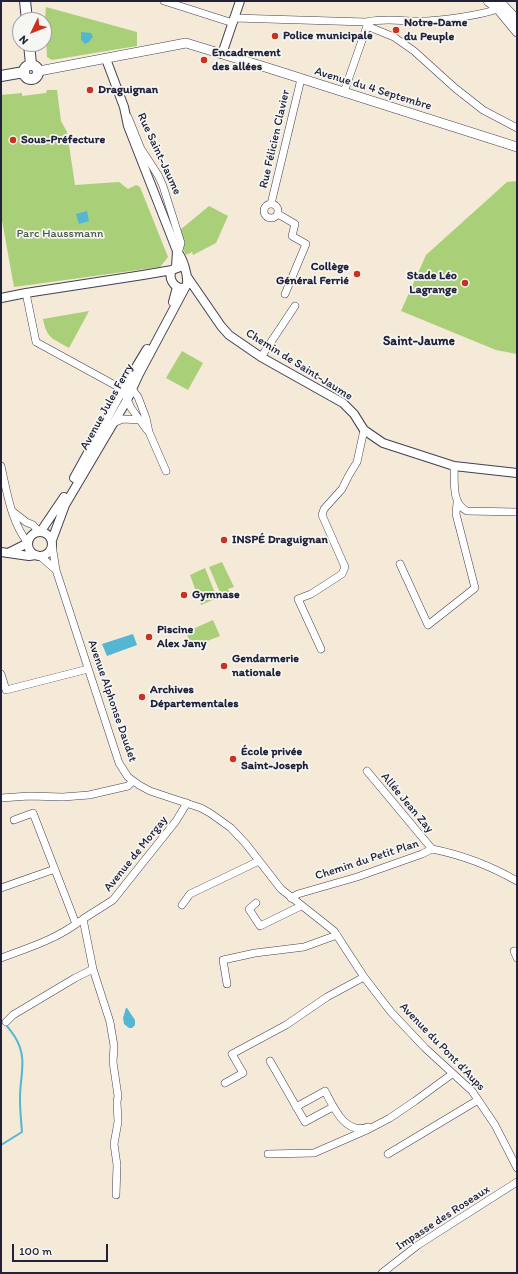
<!DOCTYPE html>
<html>
<head>
<meta charset="utf-8">
<style>
	body { margin:0 }
	#map { position:relative; width:518px; height:1274px; overflow:hidden; background:#f5e9d8; font-family:Itim,sans-serif }
	canvas { display:block }
	.frame { position:absolute; inset:0; border:2px solid #22223b; pointer-events:none }
	.north { position:absolute; left:12px; top:12px; width:40px; height:40px; box-sizing:border-box; background:#f6f6f2; border:1px solid #a1a1a9; border-radius:50%; rotate:227deg; font-size:11px; font-weight:700; line-height:16px; text-align:center; color:#22223b }
	.north::after { content:''; display:block; margin:auto; width:14px; height:18px; background:#c8321e; clip-path:polygon(50% 0,100% 100%,50% 72%,0 100%) }
	.scale { position:absolute; left:12px; top:1244px; width:96px; height:18px; box-sizing:border-box; border:2px solid #22223b; border-top:0; padding-left:5px; font-size:12px; line-height:14px; white-space:nowrap; color:#22223b; -webkit-text-stroke:3px #f6f6f2; paint-order:stroke }
</style>
</head>
<body>
<div id="map">
<canvas width="518" height="1274"></canvas>
<div class="frame"></div>
<div class="north">N</div>
<div class="scale">100 m</div>
</div>
<script>
const ctx = document.querySelector('canvas').getContext('2d');
ctx.lineJoin = 'round';
function fillPath(path, color) { ctx.fillStyle = color; ctx.fill(path, 'evenodd'); }
function stroke(path, color, width, dash) { ctx.strokeStyle = color; ctx.lineWidth = width; ctx.lineCap = dash ? 'butt' : 'round'; ctx.setLineDash(dash || []); ctx.stroke(path); }
function drawText(font, color, halo, rows, align = 'center') {
  ctx.font = font + ' Itim,sans-serif'; ctx.lineWidth = 3.5; ctx.setLineDash([]); ctx.textBaseline = 'middle'; ctx.strokeStyle = halo; ctx.fillStyle = color; for (const [text, x, y, turn = 0] of rows) {
    ctx.save(); ctx.translate(x, y); ctx.rotate((+turn || 0) * Math.PI / 180); ctx.textAlign = isNaN(turn) ? turn : align; if (halo) ctx.strokeText(text, 0, 0); ctx.fillText(text, 0, 0); ctx.restore();
  }
}
fillPath(new Path2D(`
	M46,7L137,32V46L52,60L47,57L45,17Z
	M47,90H57L61,121L67,132L75,185L119,182L128,189L136,185L140,187L168,257L160,267L14,287L1,215V95L22,93V96L46,93Z
	M517,181V354L496,350L401,311L426,255L507,182Z
	M209,206L228,216L216,243L193,255L192,252L186,255L182,247L180,230Z
	M89,311L69,348C52,338 47,339 43,319Z
	M182,351L203,363L188,390L166,378Z
	M222,562L234,587L228,589L230,594L222,597L209,567Z
	M205,568L217,598L201,605L190,575Z
	M213,620L220,636L192,647L186,632Z`), '#aacf79');
fillPath(new Path2D(`
	M81,32L91,33L93,37L89,42L85,44L81,40Z
	M87,211L89,221L79,224L76,214Z
	M133,634L137,645L107,656L102,644Z
	M126,1008H127L135,1020V1025L132,1028H129L124,1024L123,1018Z`), '#54b6d3');
stroke(new Path2D(`
	M1,1020C7,1025 11,1031 15,1037C28,1058 20,1075 20,1098C20,1109 21,1121 22,1132L1,1145`), '#54b6d3', 2);
const minor = new Path2D(`
	M164,1L233,23
	M234,18L366,22C386,18 398,21 418,21C439,21 477,16 498,9L499,7
	M366,22L367,26L394,37L414,51L455,88L483,110L517,128
	M344,92L367,26
	M128,117L141,149L158,175L163,186L181,243L178,253
	M264 211a7 7 0 1 1 14 0a7 7 0 1 1-14 0Z
	M271,204L301,79
	M278,214L295,224L292,236L306,244L285,294
	M26,293L36,342L122,389
	M261,357L295,306
	M122,389L131,408L147,430
	M128,389H132L138,397L146,418L149,432L166,471
	M113,423L123,419L140,420
	M1,466C7,492 11,522 28,543
	M454,466C455,480 451,504 467,511L517,512
	M12,511L26,522L33,525L39,532
	M52,545L56,570L119,763L128,777L139,785L150,791L201,808L210,813L231,828L246,844L281,889L334,931L364,977L391,1012L425,1048L472,1091L495,1125L517,1168
	M40,556L56,570
	M400,564L428,625L475,588L456,514L457,503
	M321,649L298,599L311,594L342,574L345,567L322,515L324,509L342,489L349,475L357,462L364,430
	M1,674L6,690L88,669
	M367,771L432,849
	M1,798L29,796L63,797L89,795L128,786L133,781
	M14,820L33,813L76,924
	M1,888L55,869
	M291,898L298,894L357,877L422,854L432,849C463,855 489,865 517,881
	M256,903L249,909L260,926L301,906
	M182,905L190,894L259,861
	M514,951L517,958
	M1,958C28,948 57,939 80,921
	M93,969L110,1022L114,1046L113,1062L118,1096L117,1102L118,1122L114,1144L117,1165L116,1195
	M227,984L223,960L255,953L304,947L337,935
	M6,1022L13,1015L75,978L93,969L83,919L113,900L176,821L187,803
	M270,1061L305,1122L333,1107
	M225,1083L243,1073L232,1054L286,1025L327,997L364,977
	M296,1107L325,1091C334,1108 345,1135 368,1127
	M268,1154L314,1153L369,1129L390,1118L415,1101L452,1074
	M388,1154L478,1100
	M382,1273L418,1245L517,1182`);
const tertiary = new Path2D(`
	M222,54L240,1
	M106,59L124,107L128,126L177,251L176,267
	M172,270C168,278 173,287 182,288
	M188,278L221,326L229,335L261,357L343,403L354,414L364,430L383,443L454,466L517,473
	M1,298L26,293L143,275L172,270L180,267
	M173,302L177,287
	M74,478C98,435 121,391 147,349
	M41,531L64,497
	M28 544a12 12 0 1 1 24 0a12 12 0 1 1-24 0Z
	M52,540L65,505L127,400L139,374L187,284C188,274 183,259 177,251
	M1,552L29,556L36,555
	M10,552L28,543`);
const secondary = new Path2D(`
	M488,1L498,9L517,32
	M499,1L517,20
	M39,71L186,43L265,67L517,147`);
const primary = new Path2D(`
	M25,1L27,20
	M29,44L31,64
	M24 72a7 7 0 1 1 14 0a7 7 0 1 1-14 0Z
	M1,76L24,72`);
stroke(minor, '#424053', 8);
stroke(tertiary, '#424053', 10);
stroke(secondary, '#424053', 10);
stroke(primary, '#424053', 12);
stroke(minor, '#fff', 7);
stroke(tertiary, '#fff', 8);
stroke(secondary, '#fff', 9);
stroke(primary, '#fff', 10);
for (const [x, y, r, color] of [
	[396,30,4,"#c8321e"],
	[275,36,4,"#c8321e"],
	[204,60,4,"#c8321e"],
	[90,90,4,"#c8321e"],
	[13,140,4,"#c8321e"],
	[357,274,4,"#c8321e"],
	[465,283,4,"#c8321e"],
	[224,540,4,"#c8321e"],
	[184,595,4,"#c8321e"],
	[149,637,4,"#c8321e"],
	[224,666,4,"#c8321e"],
	[142,697,4,"#c8321e"],
	[233,759,4,"#c8321e"]
]) { const dot = new Path2D(); dot.arc(x, y, r, 0, 2 * Math.PI); ctx.fillStyle = color; ctx.fill(dot); stroke(dot, '#f6f6f2', 1.5); }
drawText('bold 12px', '#22223b', '#f6f6f2', [
	["Notre-Dame",404,23],
	["du Peuple",404,37],
	["Police municipale",283,36],
	["Encadrement",212,53],
	["des allées",212,67],
	["Draguignan",98,90],
	["Sous-Préfecture",21,140],
	["Collège",349,267,"right"],
	["Général Ferrié",349,281,"right"],
	["Stade Léo",457,276,"right"],
	["Lagrange",457,290,"right"],
	["INSPÉ Draguignan",232,540],
	["Gymnase",192,595],
	["Piscine",157,630],
	["Alex Jany",157,644],
	["Gendarmerie",232,659],
	["nationale",232,673],
	["Archives",150,690],
	["Départementales",150,704],
	["École privée",241,752],
	["Saint-Joseph",241,766]
], 'left');
drawText('12px', '#22223b', '#f6f6f2', [
	["Avenue du 4 Septembre",373,89,17],
	["Rue Félicien Clavier",275,139,-77],
	["Rue Saint-Jaume",159,154,65],
	["Chemin de Saint-Jaume",299,365,32],
	["Avenue Jules Ferry",107,407,-61],
	["Avenue Alphonse Daudet",112,701,71],
	["Allée Jean Zay",407,803,50],
	["Avenue de Morgay",136,854,-51],
	["Chemin du Petit Plan",367,860,-18],
	["Avenue du Pont d'Aups",442,1047,46],
	["Impasse des Roseaux",443,1218,-33]
]);
drawText('12px', '#4b564e', '#f6f6f2', [
	["Parc Haussmann",60,234]
]);
drawText('bold 13px', '#22223b', '#f6f6f2', [
	["Saint-Jaume",419,342]
]);
</script>
</body>
</html>
